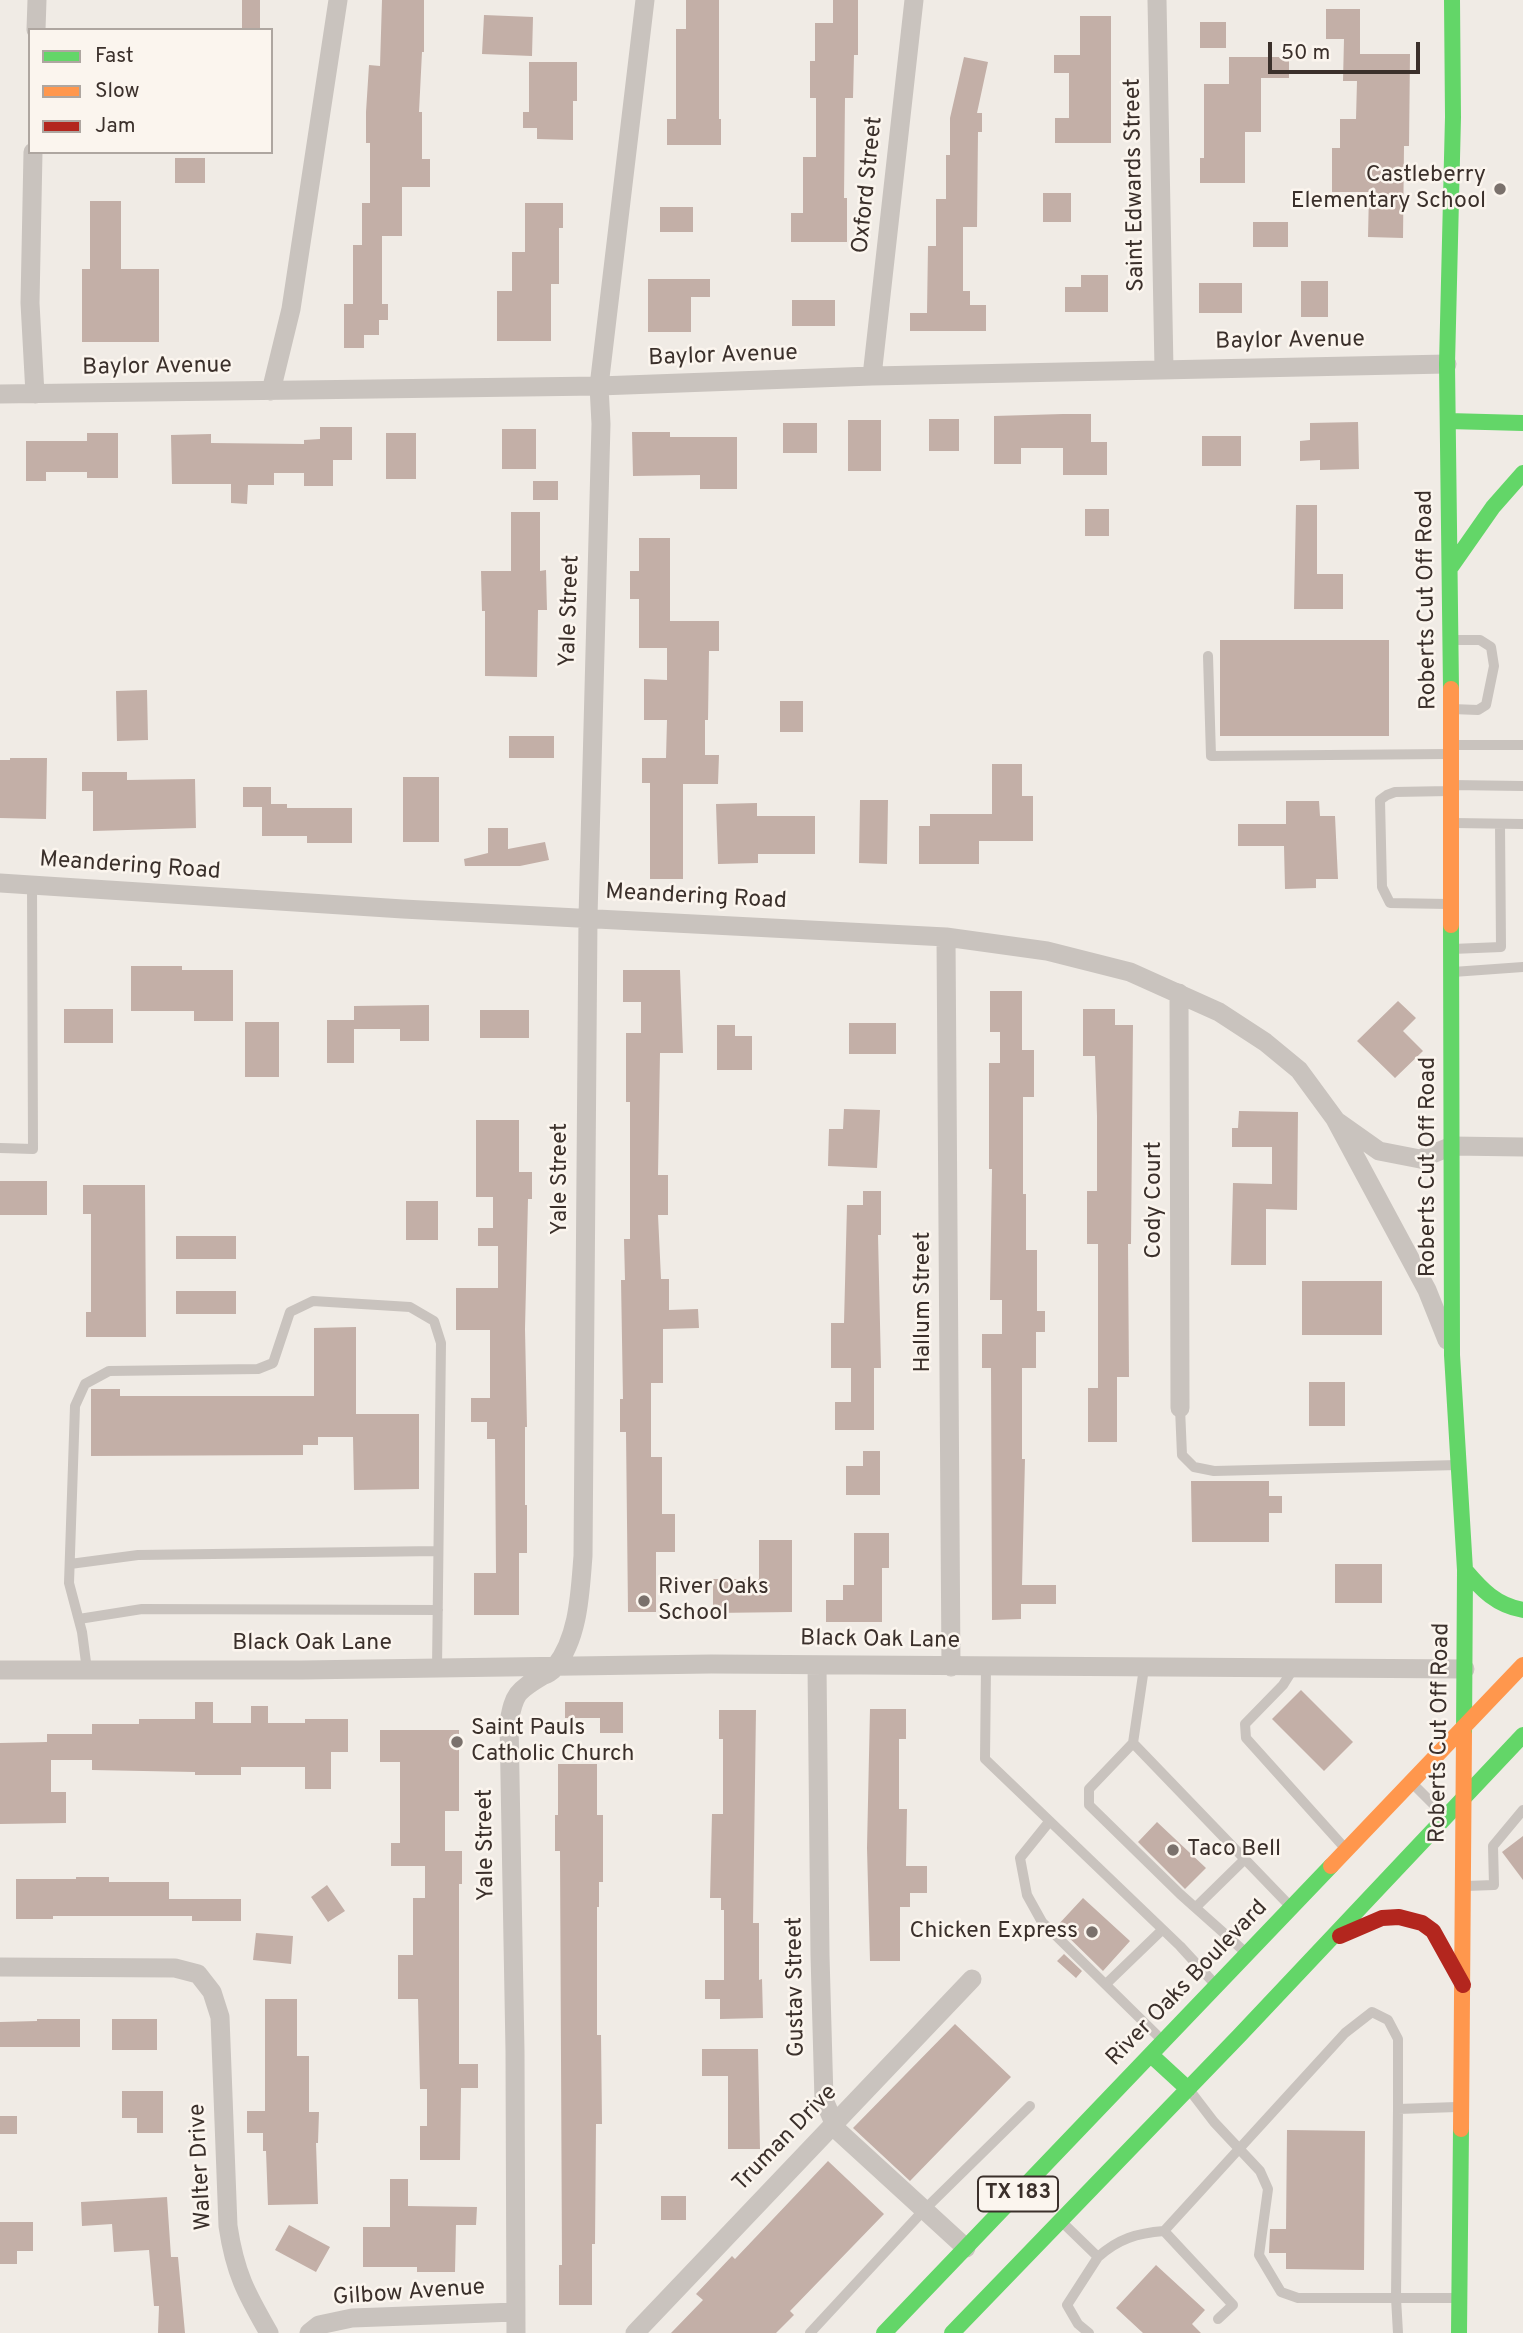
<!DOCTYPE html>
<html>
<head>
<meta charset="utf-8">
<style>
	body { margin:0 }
	#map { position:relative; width:1523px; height:2333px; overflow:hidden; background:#f0ebe5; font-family:Overpass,sans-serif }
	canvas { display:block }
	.legend { position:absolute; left:28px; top:28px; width:245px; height:126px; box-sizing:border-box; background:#fbf5ee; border:2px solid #aea6a0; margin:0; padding:9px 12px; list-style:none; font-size:21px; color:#3b302b }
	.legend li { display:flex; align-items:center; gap:14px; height:35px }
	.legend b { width:35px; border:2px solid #aea6a0 }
	.scale { position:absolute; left:1268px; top:42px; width:152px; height:32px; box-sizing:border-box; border:4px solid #3b302b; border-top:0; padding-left:9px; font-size:21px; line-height:24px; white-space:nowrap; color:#3b302b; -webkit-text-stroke:5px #fbf5ee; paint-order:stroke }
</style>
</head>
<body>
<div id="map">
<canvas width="1523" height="2333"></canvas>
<ul class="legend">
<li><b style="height:9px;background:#63d668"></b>Fast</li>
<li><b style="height:9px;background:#ff974d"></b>Slow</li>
<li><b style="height:9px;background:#b3261e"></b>Jam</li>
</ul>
<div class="scale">50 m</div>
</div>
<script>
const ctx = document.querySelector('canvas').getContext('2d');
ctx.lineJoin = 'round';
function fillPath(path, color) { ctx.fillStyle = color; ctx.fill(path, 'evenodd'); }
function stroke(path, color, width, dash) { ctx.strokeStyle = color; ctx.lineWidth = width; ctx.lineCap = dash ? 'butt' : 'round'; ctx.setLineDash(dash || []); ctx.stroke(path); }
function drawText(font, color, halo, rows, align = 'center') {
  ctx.font = font + ' Overpass,sans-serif'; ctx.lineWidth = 5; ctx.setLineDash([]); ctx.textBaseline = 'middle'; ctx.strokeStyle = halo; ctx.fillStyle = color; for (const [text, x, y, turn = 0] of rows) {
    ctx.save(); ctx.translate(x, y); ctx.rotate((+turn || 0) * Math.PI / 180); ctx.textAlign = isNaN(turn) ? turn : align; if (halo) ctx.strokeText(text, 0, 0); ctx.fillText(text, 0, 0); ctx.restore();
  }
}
fillPath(new Path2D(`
	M242,0H260V30H242Z
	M382,0H424V52H422L419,112H422V159H430V187H402V236H382V304H388V320H379V335H364V348H344V304H353V245H362V203H370V143H366V112L369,65L380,66Z
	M686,0H719V119H721V145H667V119H676V29H686Z
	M833,0H858V55H854L853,98H845L844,198H847V242H791V213H803V157H816V98H810V61H815V23H833Z
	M1326,9H1360V54H1410L1409,146H1404L1403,238L1368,237L1369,192H1332V148H1340V119H1356L1357,81H1343L1344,39H1326Z
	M484,15L533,17L532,56L482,54Z
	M1080,16H1111V143H1055V118H1069V73H1054V55H1080Z
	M1200,22H1226V48H1200Z
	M964,57L988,62L977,113H982V132H978L977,227H963V291H970V305H986V331H910V313H927L928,246H936V199H946V155H950V118Z
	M1229,57H1289V78H1261V132H1245V183H1200V158H1204V84H1229Z
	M529,62H577V101H573V140L537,139V128H523V112H529Z
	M175,158H205V183H175Z
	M1043,193H1071V222H1043Z
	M90,201H121V269H159V342H82V269H90Z
	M525,203H563V228H559V284H551V341H497V291H512V252H525Z
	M660,207H693V232H660Z
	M1253,222H1288V247H1253Z
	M1081,275H1108V312H1065V287H1081Z
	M648,279H710V297H691V332H648Z
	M1301,281H1328V317H1301Z
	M1199,283H1242V313H1199Z
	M792,300H835V326H792Z
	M1063,414H1091V442H1107V475H1063V448H1021V464H994V416Z
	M929,419H959V451H929Z
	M848,420H881V471H848Z
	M1358,422L1359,469L1320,470V460L1300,461V441L1310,440V423Z
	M783,423H817V453H783Z
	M320,427H352V460H333V486H304V473H274V485H248L247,504L231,503V484H172L171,435L211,434V443L304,444V440L320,439Z
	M502,429H536V469H502Z
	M632,432H670V437H737V489H700V475L633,476Z
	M87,433H118V478H87V472H46V481H26V441H87Z
	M386,433H416V479H386Z
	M1202,436H1241V466H1202Z
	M533,481H558V500H533Z
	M1296,505H1317V574H1343V609H1294Z
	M1085,509H1109V536H1085Z
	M511,512H540V571L546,570L547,610H538L537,677L485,676V611H482L481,571H511Z
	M639,538H670V621H719V651H709L708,720H705V755H719L718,784H683V879H650V783H642V758H666L667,720H644V679L667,680V648H639V599H630V571H639Z
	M1220,640H1389V736H1220Z
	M147,690L148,740L117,741L116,691Z
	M780,701H803V732H780Z
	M509,736H554V758H509Z
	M10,758H47L46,819L0,818V760H10Z
	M992,764H1022V796H1033V841H979V864H919V826H930V814H992Z
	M82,772H127V780L195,779L196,828L93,831V791H82Z
	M403,777H439V842H403Z
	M243,787H271V804H287V808H352V843H307V836H262V807H243Z
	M860,800H888L887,864L859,863Z
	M1286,801H1319L1320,816H1335L1338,879H1316V888L1285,889L1284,846H1238V824H1286Z
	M757,803V816H815V854H758V863L718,864L716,804Z
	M488,828H508V849L545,842L549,860L520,866H465L464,859L488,853Z
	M131,966H182V970H233V1021H194V1011H131Z
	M623,970H680L683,1053H660L658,1175H668V1215H658L661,1279H669V1310L698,1309L699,1328L663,1329V1383H651V1457H662V1514H675V1552H656V1612H628L626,1432H620V1399H623L621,1280H625L624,1239H630V1102H626V1033H641V1002H623Z
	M990,991H1022V1050H1034V1097H1023V1194H1026V1250H1037V1311H1045V1332H1036V1368H1022V1459H1025L1022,1585H1056V1604H1021V1619L992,1620L991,1368H982V1334H1002V1300H990L992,1169H989V1063H1000V1032H990Z
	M1398,1001L1416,1018L1403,1031L1423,1051L1395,1078L1357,1041Z
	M429,1005V1041H400V1029H354V1063H327V1020H354V1006Z
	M64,1009H113V1043H64Z
	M1083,1009H1115V1025H1133L1131,1244H1128L1129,1377H1117V1442H1088V1388H1098V1244H1087V1191H1097V1116L1095,1056H1083Z
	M480,1010H529V1038H480Z
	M245,1022H279V1077H245Z
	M849,1023H896V1054H849Z
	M717,1025H735V1036H752V1070H717Z
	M844,1109L880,1110L877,1168L828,1166L829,1129H843Z
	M1239,1111L1298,1112L1297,1210L1266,1209V1265H1231L1233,1183L1272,1184V1147H1232V1128H1238Z
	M476,1120H519V1172H532V1199H528L525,1329L527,1427H525V1505H527V1553H519V1615H474V1573H496L495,1439H487V1422H471V1398H490V1330H456V1288H498V1246H478V1228H493V1197H476Z
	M0,1181H47V1215H0Z
	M83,1185H145L146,1337H86V1312H91V1214H83Z
	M863,1191H881V1235H878L881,1368H874V1430H835V1402H851V1368H831V1323H844L847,1205H863Z
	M406,1201H438V1240H406Z
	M176,1236H236V1259H176Z
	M1302,1281H1382V1335H1302Z
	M176,1291H236V1314H176Z
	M356,1327V1414H419V1489L354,1490L353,1437H318V1445H303V1455L91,1456V1389H120V1396H314V1328Z
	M1309,1382H1345V1426H1309Z
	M863,1451H880V1495H846V1466H863Z
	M1191,1481H1269V1496H1282V1513H1269V1542H1192Z
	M854,1533H889V1568H882V1622H826V1600H843V1585H854Z
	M759,1540H792V1612L713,1613V1579H759Z
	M1335,1564H1382V1603H1335Z
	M1301,1690L1353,1742L1324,1771L1272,1719Z
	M195,1702H213V1723H251V1706H268V1723H305V1719H348V1752H331V1789H305V1767H241V1775H195V1772L92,1770V1760H51V1792H66V1823L0,1824V1743L47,1742V1734H92V1724H139V1719H195Z
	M565,1702H623V1733H600V1718H565Z
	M870,1709H906V1739H899V1809H907L906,1866H927V1893H910V1907H900V1961H870L867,1848Z
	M719,1710H756L753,1923H759V1980L762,1979L763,2018L720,2019V1999H705V1980H724V1910H721V1898H710L712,1814H723V1739H719Z
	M380,1730H459V1811H445V1851H462V1884H459V2064H478V2088H461L460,2160H420V2126H427V2089H420L418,1999H398V1955H413V1898H425V1866H391V1843H400V1762H380Z
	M558,1764H597V1815H603V1882H599V1907H597V2035H601L602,2124H596L595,2244H592V2305H559V2265H562L560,1851H555V1815H558Z
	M1157,1822L1206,1868L1185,1889L1138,1842Z
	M1523,1836V1880L1502,1852Z
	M76,1877H109V1882H169V1899H241V1921H192V1916H53V1919H16V1879H76Z
	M327,1885L345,1911L328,1922L311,1897Z
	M1083,1898L1130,1941L1103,1971L1057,1926Z
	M256,1933L293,1936L291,1964L253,1960Z
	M1064,1954L1082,1971L1076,1978L1057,1961Z
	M265,1999H297V2056H309V2112H319L318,2143H316L318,2204L268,2205L266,2151H263V2133H247V2111H265Z
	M37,2019H80V2047H0V2022L37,2021Z
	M112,2019H157V2050H112Z
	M955,2024L1011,2077L910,2181L853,2128Z
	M702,2049H758L760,2149H728V2076H702Z
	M122,2091H163V2133H137V2118H122Z
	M0,2116H17V2134H0Z
	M1287,2130L1365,2131L1364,2270L1286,2269V2253H1269L1270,2229H1286Z
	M828,2161L884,2214L790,2311L794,2315L776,2333H671L703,2300L696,2294L732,2256L735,2259Z
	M390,2179H408V2206L477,2207L476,2225H456L455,2272H417V2267H363V2227H390Z
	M661,2196H686V2220H661Z
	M167,2197L171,2257H178L185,2333H158L159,2306H154L149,2250L114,2252L112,2224L82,2226L81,2202Z
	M0,2222H33V2251H17V2264H0Z
	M289,2225L330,2247L316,2272L275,2250Z
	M1156,2265L1205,2310L1192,2324L1201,2333H1143L1116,2308Z`), '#c3afa7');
stroke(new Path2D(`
	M1208,656L1211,756L1447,754
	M1452,709L1478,710L1486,705L1494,666L1491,647L1480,640H1452
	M1454,745H1523
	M1452,785L1523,786
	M1454,823L1523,824
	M1448,904L1390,903L1382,887L1380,800L1387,795L1395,792L1449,791
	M1452,949L1501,947L1500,825
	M1453,972L1523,967
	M0,1148L33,1149L32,885
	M1180,1408L1182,1455L1194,1467L1214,1471L1458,1465
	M70,1564L138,1555L438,1551
	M79,1619L142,1609L438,1610
	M986,1667L985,1759L1180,1946L1214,1983
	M1144,1668L1133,1743L1289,1905
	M1293,1669L1283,1685L1245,1724L1246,1738L1343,1846
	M87,1670L82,1632L69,1583L75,1406L85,1384L109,1371L258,1369L273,1363L290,1312L313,1301L410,1307L434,1321L441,1343L437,1668
	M1133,1743L1089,1789V1805L1180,1894L1244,1951
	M1413,1784L1444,1815
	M1049,1822L1020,1858L1027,1895L1042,1922L1162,2040
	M1466,1886L1494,1885L1493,1846L1523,1810
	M1196,1907L1245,1859
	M1106,1984L1162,1930
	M1191,2092L1214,2122L1260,2171L1268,2189L1259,2255L1281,2292L1298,2298H1458
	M1063,2223L1098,2257C1118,2239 1137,2233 1164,2231L1233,2305L1218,2319
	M1164,2231L1345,2033L1372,2012L1388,2020L1398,2039V2109
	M810,2333L923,2211L1030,2106
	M1089,2333L1078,2324L1067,2305L1098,2257
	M1398,2333L1396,2298L1398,2109L1457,2107`), '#c9c3be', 10);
stroke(new Path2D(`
	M1157,0L1164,369
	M36,30L37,0
	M33,152L30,303L35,394
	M872,376L914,0
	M271,391L291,309L338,0
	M0,394L599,386L872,376L1447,364
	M0,883L403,909L946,937L1047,951L1130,972L1219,1012L1265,1042L1299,1070L1335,1119L1427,1290L1447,1340
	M946,937L951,1667
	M1179,993L1180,1408
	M1338,1122L1379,1151L1420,1159L1452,1146L1523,1147
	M817,1665L820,1955L824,2100L837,2130L966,2248
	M0,1670H302L711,1664L1465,1669
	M0,1967L175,1968L198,1974L212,1992L220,2017L228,2226C235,2273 246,2293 269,2333
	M309,2333L319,2325L352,2318L515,2312
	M516,2333L515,2051L509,1722C514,1694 517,1691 542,1676C547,1674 552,1672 555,1667C579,1637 580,1592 583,1556L588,917L601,424L599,386L645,0
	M635,2333L972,1979`), '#c9c3be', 19);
stroke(new Path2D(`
	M1448,421L1523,423
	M1451,567L1493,507L1523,473
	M1451,689L1447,364L1453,117L1452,0
	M1451,925L1452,1355L1465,1570L1464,1734
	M1465,1570C1482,1590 1496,1605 1523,1610
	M1151,2055L1188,2089
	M884,2333L1331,1866
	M952,2333L1239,2036L1523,1735
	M1459,2333L1461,2129`), '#63d668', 16);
stroke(new Path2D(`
	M1451,689V925
	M1331,1866L1523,1665
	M1461,2129L1464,1734`), '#ff974d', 16);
stroke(new Path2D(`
	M1340,1936L1382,1918L1399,1917L1422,1923L1433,1931L1463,1985`), '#b3261e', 16);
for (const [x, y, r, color] of [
	[1500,189,7,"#7a716c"],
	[644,1601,7,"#7a716c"],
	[457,1742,7,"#7a716c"],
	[1173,1850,7,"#7a716c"],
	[1092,1932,7,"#7a716c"]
]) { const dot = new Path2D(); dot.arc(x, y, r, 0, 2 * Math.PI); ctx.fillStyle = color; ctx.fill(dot); stroke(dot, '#fbf5ee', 2.5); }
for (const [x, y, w] of [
	[1018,2194,80]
]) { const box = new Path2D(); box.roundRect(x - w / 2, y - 17.5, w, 35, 5); ctx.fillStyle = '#fbf5ee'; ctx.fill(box); stroke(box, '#3b302b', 2); }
drawText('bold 21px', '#3b302b', null, [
	["TX 183",1018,2194]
]);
drawText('23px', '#3b302b', '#fbf5ee', [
	["Castleberry",1486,176,"right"],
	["Elementary School",1486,202,"right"],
	["River Oaks",658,1588],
	["School",658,1614],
	["Saint Pauls",471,1729],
	["Catholic Church",471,1755],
	["Taco Bell",1187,1850],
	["Chicken Express",1078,1932,"right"]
], 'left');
drawText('23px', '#3b302b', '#fbf5ee', [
	["Oxford Street",869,185,-84],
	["Saint Edwards Street",1136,185,-91],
	["Baylor Avenue",1290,342,-1],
	["Baylor Avenue",723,357,-2],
	["Baylor Avenue",157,368,-1],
	["Roberts Cut Off Road",1428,600,-91],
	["Yale Street",571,611,-88],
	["Meandering Road",130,867,4],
	["Meandering Road",696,898,3],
	["Roberts Cut Off Road",1429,1167,-90],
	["Yale Street",561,1179,-90],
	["Cody Court",1155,1200,-90],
	["Hallum Street",924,1302,-90],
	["Black Oak Lane",880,1641,1],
	["Black Oak Lane",312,1644],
	["Roberts Cut Off Road",1441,1733,-89],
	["Yale Street",487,1845,-91],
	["River Oaks Boulevard",1188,1984,-46],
	["Gustav Street",797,1987,-91],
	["Truman Drive",786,2139,-46],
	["Walter Drive",202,2167,-93],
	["Gilbow Avenue",409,2294,-4]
]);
</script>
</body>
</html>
